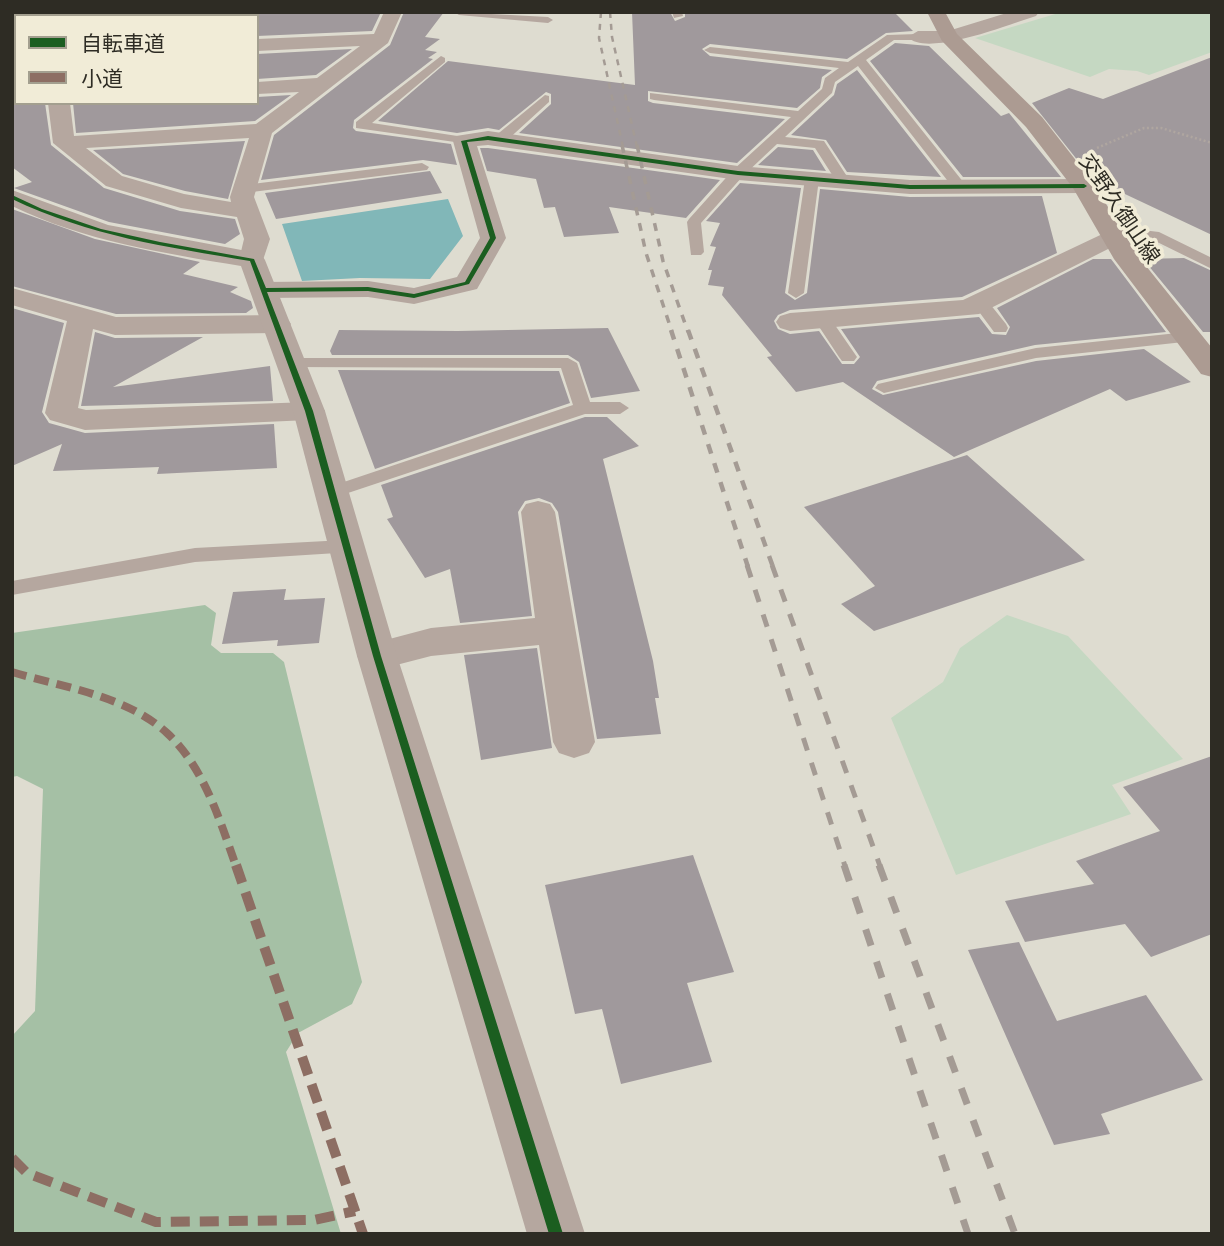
<!DOCTYPE html>
<html>
<head>
<meta charset="utf-8">
<style>
	body { margin:0 }
	#map { position:relative; width:1224px; height:1246px; overflow:hidden; background:#dedcd0; font-family:Jost,"Noto Sans JP",sans-serif }
	canvas { display:block }
	.frame { position:absolute; inset:0; border:14px solid #2e2c24; pointer-events:none }
	.legend { position:absolute; left:14px; top:14px; width:245px; height:91px; box-sizing:border-box; background:#f1ecd7; border:2px solid #a39f8f; margin:0; padding:9px 12px; list-style:none; font-size:21px; color:#2e2c24 }
	.legend li { display:flex; align-items:center; gap:14px; height:35px }
	.legend b { width:35px; border:2px solid #a39f8f }
</style>
</head>
<body>
<div id="map">
<canvas width="1224" height="1246"></canvas>
<div class="frame"></div>
<ul class="legend">
<li><b style="height:9px;background:#1b5e20"></b>自転車道</li>
<li><b style="height:9px;background:#8d6e63"></b>小道</li>
</ul>
</div>
<script>
const ctx = document.querySelector('canvas').getContext('2d');
ctx.lineJoin = 'round';
function fillPath(path, color) { ctx.fillStyle = color; ctx.fill(path, 'evenodd'); }
function stroke(path, color, width, dash) { ctx.strokeStyle = color; ctx.lineWidth = width; ctx.lineCap = dash ? 'butt' : 'round'; ctx.setLineDash(dash || []); ctx.stroke(path); }
function drawText(font, color, halo, rows, align = 'center') {
  ctx.font = font + ' Jost,"Noto Sans JP",sans-serif'; ctx.lineWidth = 7; ctx.setLineDash([]); ctx.textBaseline = 'middle'; ctx.strokeStyle = halo; ctx.fillStyle = color; for (const [text, x, y, turn = 0] of rows) {
    ctx.save(); ctx.translate(x, y); ctx.rotate((+turn || 0) * Math.PI / 180); ctx.textAlign = isNaN(turn) ? turn : align; if (halo) ctx.strokeText(text, 0, 0); ctx.fillText(text, 0, 0); ctx.restore();
  }
}
fillPath(new Path2D(`
	M1062,12H1212V52L1149,75L1137,71L1109,69L1090,77L975,38Z
	M1007,615L1068,636L1183,759L1112,785L1131,814L956,875L891,718L943,682L960,648Z`), '#c5d8c2');
fillPath(new Path2D(`
	M205,605L216,613L211,645L221,653H273L284,662L362,982L352,1004L298,1033L286,1052L341,1234H12V1036L35,1011L43,789L17,776L12,777V633Z`), '#a5c0a5');
fillPath(new Path2D(`
	M448,199L463,236L430,279L360,278L302,281L282,224Z`), '#81b7b8');
fillPath(new Path2D(`
	M287,12H381L372,31L257,36V14Z
	M404,12H444L425,37L440,39L425,50L437,52L428,58L433,59L354,120L353,128L356,131L451,144L457,165L423,160L261,180L274,135L390,45Z
	M632,12H670L675,21L685,17V12H894L913,31L886,33L847,59L710,44L702,49L710,56L832,70L822,77L820,88L797,108L648,91V101L653,103L785,119L737,163L519,133L551,104V94L546,92L499,130L488,128L457,133L378,121L448,61L635,85Z
	M895,43L929,46L1001,116L1009,113L1061,177H963L870,61Z
	M352,49L316,75L257,79V54Z
	M1212,57V235L1110,187L1098,186L1032,103L1069,88L1103,99Z
	M857,70L941,177L847,172L826,140L791,135L834,95L837,84Z
	M291,95L255,121L76,133L73,103H257V97Z
	M12,103H45L51,145L104,188L180,211L235,219L240,234L225,244L109,222L14,188L32,182L12,167Z
	M245,141L228,199L185,191L123,174L93,150Z
	M778,147L813,150L826,171L758,165Z
	M480,148H488L720,180L686,218L609,207L619,233L564,237L555,207L544,208L536,179L487,171Z
	M430,171L442,193L276,219L265,193Z
	M740,183L801,188L785,293L795,300L807,293L820,189L910,197L1042,196L1057,253L962,297L790,310L778,315L774,321L778,329L790,334L819,331L842,364H854L860,357L841,329L979,317L992,334L1006,335L1010,327L997,308L1093,259H1111L1166,332L1035,345L877,381L872,389L883,395L1036,361L1144,349L1191,382L1126,401L1110,389L954,457L843,382L796,392L767,357L772,356L722,295L724,287L708,285L712,270H708L716,247L710,246L720,223L706,221Z
	M12,209L95,239L200,262L183,274L238,287L230,292L251,301L253,308L246,313L116,314L12,286Z
	M1184,258L1212,271V332H1203L1143,259Z
	M12,308L64,323L42,412L49,423L85,433L274,424L277,468L157,474L159,467L53,471L62,444L12,466Z
	M608,328L640,391L591,398L579,362L568,355H332L330,351L339,330L458,331Z
	M95,332L115,338L203,337L113,387L270,366L273,401L81,406Z
	M338,370L559,371L570,403L375,469Z
	M585,417H607L639,446L603,459L653,661L659,698H655L661,734L597,739L558,512L552,503L539,498L525,501L518,512L532,616L460,623L450,569L425,578L387,519L393,517L381,485Z
	M967,455L1085,560L874,631L841,604L875,586L804,507Z
	M286,589L284,600L325,598L319,643L277,646L278,640L222,644L233,592Z
	M537,648L552,748L481,760L464,655Z
	M1212,756V934L1151,957L1125,924L1025,942L1005,901L1094,884L1076,861L1160,831L1123,787Z
	M693,855L734,972L687,983L712,1062L621,1084L602,1009L575,1014L545,885Z
	M1019,942L1057,1021L1146,995L1203,1080L1101,1114L1110,1134L1054,1145L968,950Z`), '#a0999c');
stroke(new Path2D(`
	M1097,148L1144,128H1161L1212,143`), '#afa6a0', 2.5, [2, 2.5]);
fillPath(new Path2D(`
	M454,12L548,17L553,20L548,23L459,15Z
	M672,12H682L683,16L674,18Z
	M887,35L918,34L924,37L918,40H894L866,60L964,183V189H954L858,66L835,82L832,93L785,137L824,141L850,181L848,184H838L815,148L777,144L743,176L701,223L704,252L701,255H691L687,222L689,219L733,170L791,117L654,100L650,99V93L798,111L822,89L825,78L839,68L710,53L704,50L710,47L848,62Z
	M441,56L445,58V62L372,123L464,137L471,141L469,144L356,128V122Z
	M545,95L549,96V102L504,143H494V137Z
	M422,163L429,167L427,170L244,193L237,189L244,185Z
	M812,175L819,179L804,293L796,298L788,293L805,179Z
	M1109,226L1159,232L1212,258V269L1151,239L1104,234L1101,231L1104,228Z
	M980,297L986,299L1006,324L1008,328L1006,332H994L974,305L972,302Z
	M822,314L828,315L857,357L854,361H842L839,357L814,319Z
	M1187,332L1196,337L1193,341L1036,358L884,393L875,388L878,384L1036,348Z
	M291,358H568L577,363L590,402H620L629,408L620,414H585L330,499L323,497L320,493L323,489L573,405L561,368L285,367L282,363Z
	M345,540L353,542L356,547L353,552L195,562L12,595V581L195,548Z`), '#b5a79f');
fillPath(new Path2D(`
	M94,12H172L170,16H92Z
	M384,12H402L388,43L272,133L254,197L270,239L261,266L252,268L243,266L239,260L244,239L237,217L181,208L106,186L53,143L48,103H70L74,136L256,124L299,92L257,94V82L317,78L360,46L257,51V39L374,34ZM249,138L230,197L231,202L184,194L122,176L86,148Z
	M1010,12H1039L1036,16C1013,23 926,58 908,37L918,31H948Z
	M488,131L738,166L910,180L1084,179L1092,181L1096,186L1092,191L1084,193L910,194L738,180L488,145L477,146L506,238L477,289L414,304L368,297L264,298L254,296L250,290L254,284L264,282L368,281L414,288L457,277L480,238L453,141L456,136Z
	M1113,229L1122,232L1126,237L1122,242L979,314L790,331L780,328L776,322L780,316L790,313L963,300Z
	M12,288L116,317L277,315L287,318L291,324L287,330L277,333L115,335L93,329L78,408L86,410L309,402L320,404L325,411L320,418L309,420L85,430L50,420L45,413L67,321L12,305Z
	M538,501L550,504L555,512L595,742L589,753L574,758L559,753L553,742L539,645L431,656L377,670L363,666L357,656L363,646L431,628L535,618L521,512L526,504Z`), '#b5a79f');
fillPath(new Path2D(`
	M16,23V38L12,39V24Z
	M12,190L108,225L252,252L261,254L265,260L325,411L397,656L585,1234H527L357,656L293,411L241,266C163,253 84,241 12,206Z`), '#b5a79f');
fillPath(new Path2D(`
	M927,12H945L957,34L1042,117L1092,181L1138,256L1212,348V377L1201,374L1114,259L1073,188L1026,127L942,41Z`), '#ac9b92');
stroke(new Path2D(`
	M601,12L599,38L623,147
	M610,12L612,37L637,147`), '#a49b94', 2.5, [6, 6]);
stroke(new Path2D(`
	M622,145L646,253L672,332
	M637,145L663,261L688,332`), '#a49b94', 3.5, [8, 8]);
stroke(new Path2D(`
	M671,330L748,567
	M688,330L773,567`), '#a49b94', 4.5, [10, 10]);
stroke(new Path2D(`
	M747,565L845,866
	M772,565L880,866`), '#a49b94', 5, [13, 13]);
stroke(new Path2D(`
	M844,865L968,1234
	M879,865L1015,1234`), '#a49b94', 7, [17, 17]);
stroke(new Path2D(`
	M27,16L102,13`), '#8d6e63', 3.5, [7, 3.5]);
stroke(new Path2D(`
	M12,672C63,687 127,696 167,733C204,767 220,821 236,866`), '#8d6e63', 8, [15, 8]);
stroke(new Path2D(`
	M236,865L363,1234
	M12,1158L27,1173L156,1222L314,1220L355,1211`), '#8d6e63', 10, [19, 10]);
fillPath(new Path2D(`
	M488,136L738,171L910,185L1084,184L1087,186L1084,188L910,189L738,175L488,140L467,142L496,238L469,284L414,298L368,291L267,292L313,411L381,656L563,1234H549L373,656L305,411L250,261C166,247 90,236 12,199V195L42,209L101,229L160,242L254,259L266,288L368,287L414,294L465,282L490,238L461,141Z`), '#1b5e20');
drawText('21px', '#2e2c24', '#f1ecd7', [
	["交野久御山線",1118,210,56]
]);
</script>
</body>
</html>
